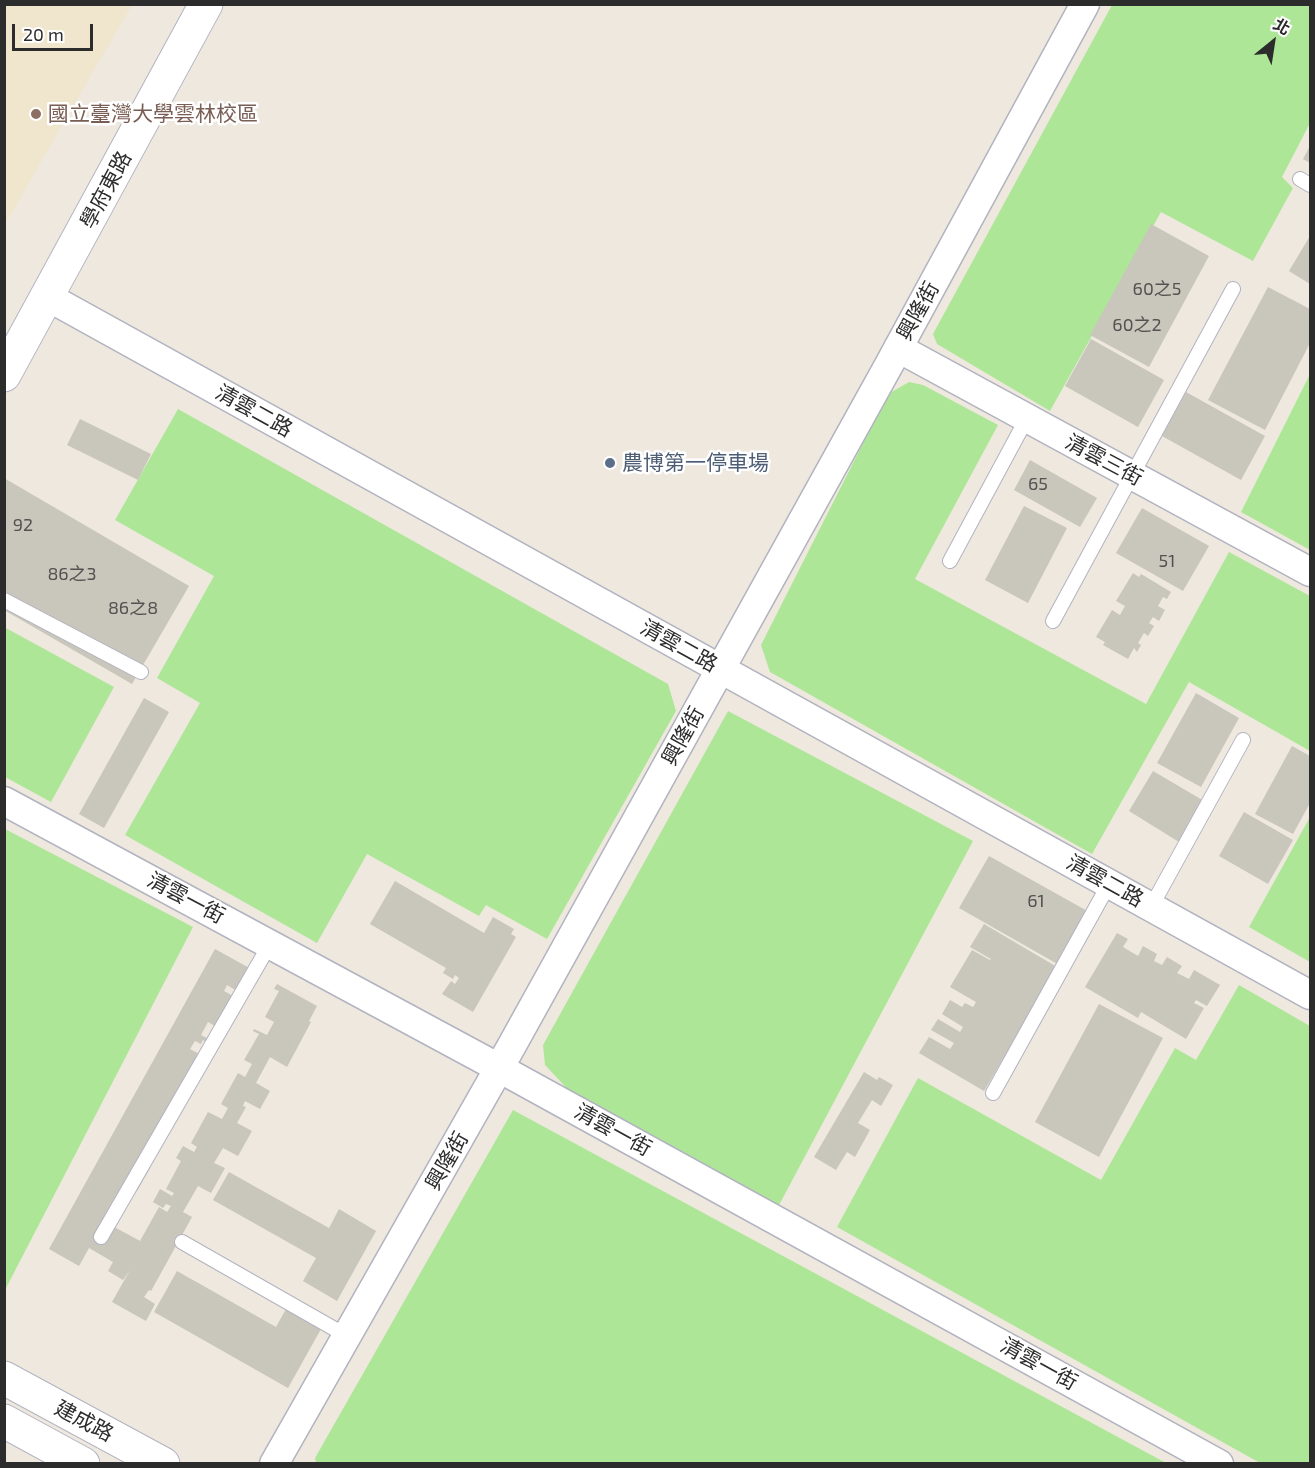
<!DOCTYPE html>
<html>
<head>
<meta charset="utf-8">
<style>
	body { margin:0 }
	#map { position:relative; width:1315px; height:1468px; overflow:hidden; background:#eee8de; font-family:"Exo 2","Noto Sans TC",sans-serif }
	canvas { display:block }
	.frame { position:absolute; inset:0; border:6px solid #2c2c2c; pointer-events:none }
	.north { position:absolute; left:1243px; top:12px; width:60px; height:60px; -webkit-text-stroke:4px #fff; paint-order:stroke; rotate:30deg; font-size:16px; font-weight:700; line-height:24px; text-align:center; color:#2c2c2c }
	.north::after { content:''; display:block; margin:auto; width:21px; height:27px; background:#2c2c2c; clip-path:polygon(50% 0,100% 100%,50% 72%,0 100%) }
	.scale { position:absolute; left:12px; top:24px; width:81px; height:27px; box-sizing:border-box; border:3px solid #2c2c2c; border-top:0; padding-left:8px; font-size:18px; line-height:21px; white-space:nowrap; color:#2c2c2c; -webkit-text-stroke:4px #fff; paint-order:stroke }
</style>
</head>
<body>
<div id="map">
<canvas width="1315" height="1468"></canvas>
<div class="frame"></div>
<div class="north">北</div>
<div class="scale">20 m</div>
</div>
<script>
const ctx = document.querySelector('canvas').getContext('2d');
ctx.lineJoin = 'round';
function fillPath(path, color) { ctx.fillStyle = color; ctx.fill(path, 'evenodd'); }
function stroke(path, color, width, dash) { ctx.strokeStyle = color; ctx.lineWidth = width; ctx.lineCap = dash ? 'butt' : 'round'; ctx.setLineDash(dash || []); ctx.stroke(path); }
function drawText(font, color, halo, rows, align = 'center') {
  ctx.font = font + ' "Exo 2","Noto Sans TC",sans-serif'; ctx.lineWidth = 5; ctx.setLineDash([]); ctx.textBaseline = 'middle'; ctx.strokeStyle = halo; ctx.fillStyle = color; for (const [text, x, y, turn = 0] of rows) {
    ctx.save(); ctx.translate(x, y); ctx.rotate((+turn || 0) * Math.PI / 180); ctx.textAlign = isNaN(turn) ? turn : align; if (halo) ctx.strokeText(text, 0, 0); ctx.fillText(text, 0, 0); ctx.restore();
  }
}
fillPath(new Path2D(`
	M5,4L132,5L5,224L4,5Z`), '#f0e6cd');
fillPath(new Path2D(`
	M1112,5H1310V123L1282,177L1293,188L1253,261L1161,212L1050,411L937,344L933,334Z
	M1310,374V550L1241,512Z
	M909,382L923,385L998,425L915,579L1146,704L1229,552L1310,596V751L1189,682L1092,854L770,672L761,645L888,394Z
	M178,409L668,684L676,711L547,939L486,905L479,916L367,854L317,943L125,835L200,703L157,678L214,576L115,520Z
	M4,627L114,687L51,802L5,777Z
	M728,711L973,841L778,1207L576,1098L545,1065L543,1045Z
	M1310,817V962L1249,927Z
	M5,829L193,927L5,1290Z
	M1239,985L1310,1026V1459L1308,1463H1260L837,1227L918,1078L1101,1180L1175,1048L1196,1060Z
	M513,1110L1166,1463H316L315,1458Z`), '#aee698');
fillPath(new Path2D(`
	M1310,146V163L1303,159Z
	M1151,224L1209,256L1149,367L1090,335Z
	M1310,236V284L1289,271Z
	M1268,287L1310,309V343L1265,430L1208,400Z
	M1091,339L1164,380L1138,427L1065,386Z
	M1186,392L1265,436L1241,480L1162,436Z
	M80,419L151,454L138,480L67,445Z
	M1030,460L1097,498L1080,527L1014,490Z
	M4,478L189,586L132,684L4,610Z
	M1024,506L1067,528L1028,603L985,580Z
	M1142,508L1209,546L1183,591L1116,553Z
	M1133,573L1139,577L1141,574L1171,592L1167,599L1163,597L1158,606L1165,610L1159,621L1153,617L1149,623L1154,626L1148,636L1144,633L1138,643L1141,645L1137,652L1134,648L1128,659L1103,645L1105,642L1096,637L1112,610L1120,615L1125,606L1116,601Z
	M1196,693L1239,718L1201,787L1157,763Z
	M144,698L169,712L104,828L79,814Z
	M1292,746L1310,756V803L1293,834L1255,814Z
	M1153,771L1204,801L1179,842L1129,811Z
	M1244,812L1293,840L1268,884L1219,856Z
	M989,856L1098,917L1068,970L959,908Z
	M395,881L484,933L493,917L514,929L511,934L516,937L473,1012L442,994L451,981L455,984L459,978L455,975L453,979L443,973L446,968L370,924Z
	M984,924L1057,967L984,1091L919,1053L929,1037L950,1049L954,1043L931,1030L938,1019L960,1032L963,1027L942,1014L950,1000L962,1007L965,1003L973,1007L976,1002L950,987L972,950L990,960L991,959L970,947Z
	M1117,933L1128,939L1123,947L1138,956L1143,946L1157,954L1154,961L1162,965L1167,957L1182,966L1177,973L1189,979L1194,970L1220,985L1207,1006L1196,1000L1194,1003L1204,1008L1186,1039L1141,1012L1138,1018L1085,987Z
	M215,949L253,970L237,991L227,985L224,991L233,996L218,1028L208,1022L201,1035L211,1040L209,1044L203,1040L201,1044L195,1041L190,1049L203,1056L143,1165L150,1168L137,1191L127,1186L107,1223L140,1241L159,1207L167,1212L171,1206L166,1204L163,1208L153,1202L160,1189L172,1196L174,1193L166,1189L181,1161L176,1158L183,1146L194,1152L197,1147L191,1143L208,1112L222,1119L228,1108L221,1104L238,1073L245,1077L252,1064L244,1060L259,1034L253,1031L254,1029L267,1035L274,1022L265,1017L279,991L274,989L277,984L317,1006L309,1021L311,1022L287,1067L270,1057L256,1083L270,1091L260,1109L245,1101L243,1106L246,1107L237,1123L252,1131L238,1156L223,1148L214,1163L225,1168L211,1193L198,1186L183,1212L192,1217L151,1291L149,1290L144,1297L155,1304L146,1321L112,1302L130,1270L123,1280L108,1271L113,1262L89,1248L79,1266L49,1249Z
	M1099,1004L1163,1038L1099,1157L1035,1122Z
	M864,1072L877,1080L879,1077L893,1085L881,1106L872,1100L858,1123L870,1130L855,1157L847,1152L836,1170L814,1157Z
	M229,1172L329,1228L339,1209L376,1231L337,1301L303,1281L316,1258L213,1200Z
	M177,1271L276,1327L291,1300L326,1320L288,1388L154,1312Z`), '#c9c6bc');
const lane = new Path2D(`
	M1300,179L1310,185
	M950,561L1027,418
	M4,600L141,672
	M1053,621L1233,289
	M1151,907L1243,740
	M993,1093L1109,884
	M101,1237L270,944
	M182,1242L347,1336`);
const street = new Path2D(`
	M48,297L1310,995
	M898,348L1310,572
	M4,801L499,1068L1219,1464
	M274,1464L511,1047L890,363L1085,4`);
const secondary = new Path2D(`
	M4,375L206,4
	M4,1378L163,1464
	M4,1421L83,1464`);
stroke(lane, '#b2b3c0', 16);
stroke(street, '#b2b3c0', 31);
stroke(secondary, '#b2b3c0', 35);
stroke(lane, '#fff', 14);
stroke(street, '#fff', 28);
stroke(secondary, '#fff', 33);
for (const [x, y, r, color] of [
	[36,114,6,"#8d6e63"],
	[610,463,6,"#5c6f8a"]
]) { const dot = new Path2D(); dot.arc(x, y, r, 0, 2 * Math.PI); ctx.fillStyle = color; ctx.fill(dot); stroke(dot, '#fff', 2); }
drawText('18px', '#535250', null, [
	["60之5",1157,289],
	["60之2",1137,325],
	["65",1038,484],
	["92",23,525],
	["51",1167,561],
	["86之3",72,574],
	["86之8",133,608],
	["61",1036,901]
]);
drawText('21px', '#785e54', '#fff', [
	["國立臺灣大學雲林校區",48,114]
], 'left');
drawText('21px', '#2c2c2c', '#fff', [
	["學府東路",106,190,-62],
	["興隆街",918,311,-61],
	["清雲二路",254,411,29],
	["清雲三街",1104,460,28],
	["清雲二路",679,646,29],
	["興隆街",683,736,-61],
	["清雲二路",1105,881,29],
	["清雲一街",186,898,28],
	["清雲一街",613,1130,29],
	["興隆街",447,1161,-60],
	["清雲一街",1039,1364,29],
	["建成路",84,1421,28]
]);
drawText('21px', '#4e5e75', '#fff', [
	["農博第一停車場",622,463]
], 'left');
</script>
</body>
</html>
